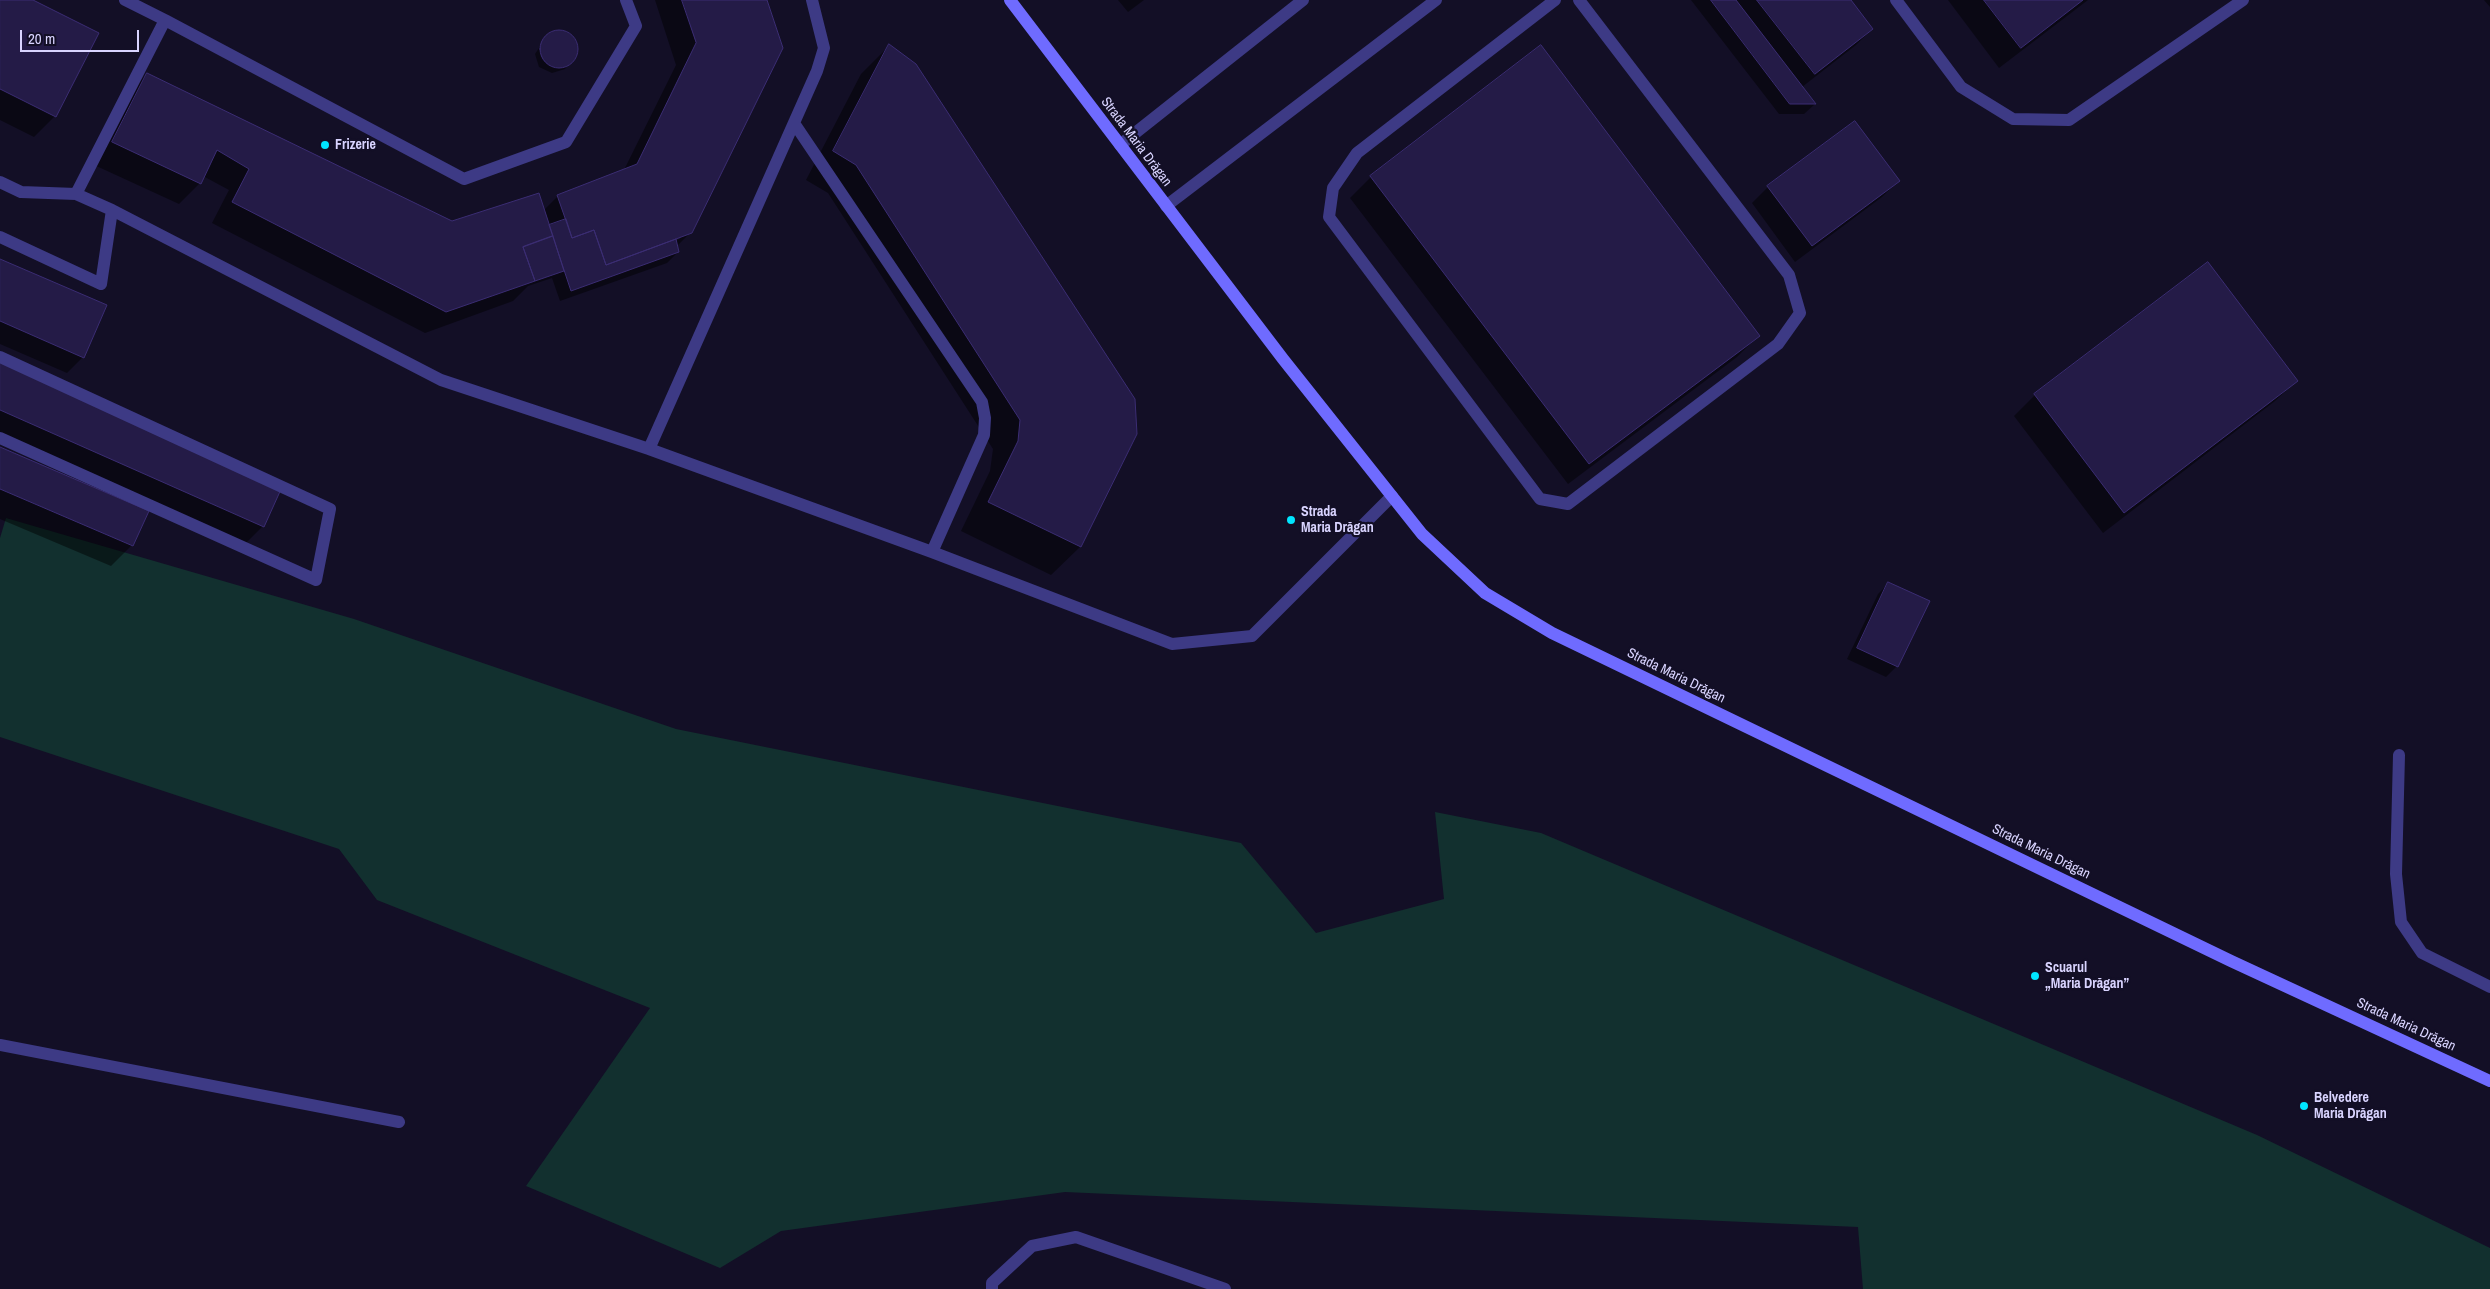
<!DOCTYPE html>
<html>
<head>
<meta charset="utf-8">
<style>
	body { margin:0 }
	#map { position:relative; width:2490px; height:1289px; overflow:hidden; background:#130f26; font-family:"Archivo Narrow",sans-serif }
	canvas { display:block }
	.scale { position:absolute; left:20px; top:30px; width:119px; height:22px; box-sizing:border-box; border:2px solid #d9d4ff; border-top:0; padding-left:6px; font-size:15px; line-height:18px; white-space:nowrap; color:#d9d4ff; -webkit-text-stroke:4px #130f26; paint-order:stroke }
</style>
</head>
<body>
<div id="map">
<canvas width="2490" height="1289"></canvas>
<div class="scale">20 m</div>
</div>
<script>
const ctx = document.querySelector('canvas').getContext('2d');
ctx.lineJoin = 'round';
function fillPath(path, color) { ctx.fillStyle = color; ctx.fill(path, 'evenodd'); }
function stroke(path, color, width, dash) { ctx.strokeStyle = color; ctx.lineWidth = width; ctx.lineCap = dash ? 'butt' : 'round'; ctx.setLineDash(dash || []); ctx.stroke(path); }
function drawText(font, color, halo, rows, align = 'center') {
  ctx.font = font + ' "Archivo Narrow",sans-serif'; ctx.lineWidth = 4.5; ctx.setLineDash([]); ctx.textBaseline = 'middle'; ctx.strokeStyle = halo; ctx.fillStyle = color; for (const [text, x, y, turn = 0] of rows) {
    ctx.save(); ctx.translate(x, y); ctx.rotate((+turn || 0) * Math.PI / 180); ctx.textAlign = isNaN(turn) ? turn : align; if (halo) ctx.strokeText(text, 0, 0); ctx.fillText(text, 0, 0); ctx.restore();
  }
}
fillPath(new Path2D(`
	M6,518L354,619L676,729L1241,843L1316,933L1444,899L1435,812L1541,833L2257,1135L2490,1248V1289H1863L1858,1227L1065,1192L781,1231L720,1268L526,1186L650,1008L377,900L339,849L0,737V538Z`), '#12302f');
fillPath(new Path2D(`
	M0,0H31L55,116L34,137L0,120Z
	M655,0H766L691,232L677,246L678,252L667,263L560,301L552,278L528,286L513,301L425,333L212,223L229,190L203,176L200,183L179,204L92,164L126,95L147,74L452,222L543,211L558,196L624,170L676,65ZM680,236V239L671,242L670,240Z
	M1118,0H1144L1128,12Z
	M1691,0H1849L1872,29L1856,45L1802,87L1815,104L1804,114H1779Z
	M1948,0H2088L1999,68Z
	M2484,0H2490V7Z
	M560,32L573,38L577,51L565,69L552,73L539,67L535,54L547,36Z
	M889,46L1136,434L1080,547L1051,575L961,531L990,471L993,449L828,193L806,180L861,74Z
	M1855,123L1898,181L1882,197L1795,262L1752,203L1768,187Z
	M1371,177L1758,336L1737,357L1568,484L1350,198Z
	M0,260L83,357L67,373L0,344Z
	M2207,264L2296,381L2275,401L2103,533L2014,416L2035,395Z
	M0,363L263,526L242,547L0,440Z
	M0,448L132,545L111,566L0,519Z
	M1889,583L1928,601L1897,666L1886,677L1847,659L1878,594Z`), '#0007');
const building = new Path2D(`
	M0,0H33L99,33L56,117L0,89Z
	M682,0H767L783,48L692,233L606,265L594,230L572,238L557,195L637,164L696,43Z
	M1711,0H1736L1816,104H1790Z
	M1757,0H1851L1873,29L1815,74Z
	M1984,0H2083L2021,48Z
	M540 49a19 19 0 1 1 38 0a19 19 0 1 1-38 0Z
	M889,44L916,64L1135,399L1137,434L1081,547L988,502L1018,441L1020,420L856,165L833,151Z
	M1541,45L1760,336L1589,464L1370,176Z
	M147,73L452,221L539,193L553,236L523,247L535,281L446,312L232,202L249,169L217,150L201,184L112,142Z
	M1855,121L1900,181L1812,246L1767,186Z
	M566,219L572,238L594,230L606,265L676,239L679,252L571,291L549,225Z
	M553,236L564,271L535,281L523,247Z
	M0,259L107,305L84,358L0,321Z
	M2208,262L2298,381L2124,513L2034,394Z
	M0,362L282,487L264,527L0,410Z
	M0,447L149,511L133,546L0,489Z
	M1888,582L1930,601L1898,667L1857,648Z`);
fillPath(building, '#241b47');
stroke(building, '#3b2d73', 1);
stroke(new Path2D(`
	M125,0L165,20
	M1555,0L1357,153L1333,188L1329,217L1540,499L1568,504L1778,344L1800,313L1789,275L1579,0
	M1896,0L1961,87L2013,119L2069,120L2243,0
	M794,123L982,402L985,418L984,435L932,552
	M1120,145L1303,0
	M0,182L21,192L76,194L165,20L464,179L566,142L636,26L626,0
	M1166,206L1436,0
	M112,210L441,380L649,449L932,552L1172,644L1252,636L1392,496
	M0,237L101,284L112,210L76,194
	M0,357L330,509L316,580L0,438
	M649,449L817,71L824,48L812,0
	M2399,755L2396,874L2401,922L2422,953L2490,987
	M0,1045L399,1122
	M992,1289V1283L1032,1246L1076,1237L1225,1289`), '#3d3a85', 12);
stroke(new Path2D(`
	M1010,0L1283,359L1422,534L1485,593L1552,633L2231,961L2490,1081`), '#6f6bff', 12);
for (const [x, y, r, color] of [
	[325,145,5,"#00e5ff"],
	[1291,520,5,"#00e5ff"],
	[2035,976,5,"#00e5ff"],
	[2304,1106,5,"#00e5ff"]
]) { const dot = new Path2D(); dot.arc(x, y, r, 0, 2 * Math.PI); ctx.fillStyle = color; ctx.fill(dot); stroke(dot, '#130f26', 2); }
drawText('14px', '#d9d4ff', '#130f26', [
	["Strada Maria Drăgan",1136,142,53],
	["Strada Maria Drăgan",1676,676,26],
	["Strada Maria Drăgan",2041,852,26],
	["Strada Maria Drăgan",2406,1025,25]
]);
drawText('bold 14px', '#d9d4ff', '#130f26', [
	["Frizerie",335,145],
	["Strada",1301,512],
	["Maria Drăgan",1301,528],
	["Scuarul",2045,968],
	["„Maria Drăgan”",2045,984],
	["Belvedere",2314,1098],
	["Maria Drăgan",2314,1114]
], 'left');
</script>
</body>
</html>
